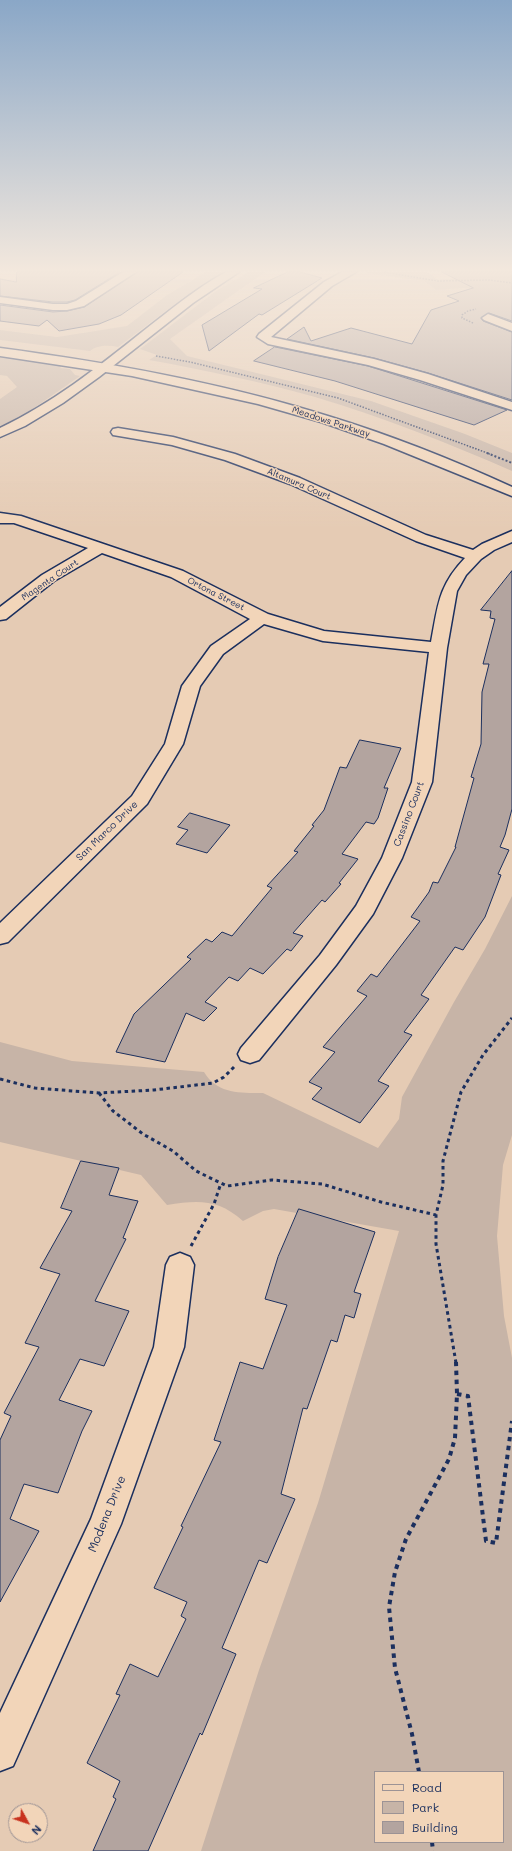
<!DOCTYPE html>
<html>
<head>
<meta charset="utf-8">
<style>
	body { margin:0 }
	#map { position:relative; width:512px; height:1851px; overflow:hidden; background:#e5cbb4; font-family:Mali,sans-serif }
	canvas { display:block }
	.legend { position:absolute; left:374px; top:1771px; width:130px; height:72px; box-sizing:border-box; background:#f2d5b9; border:1px solid #9c9395; margin:0; padding:5px 7px; list-style:none; font-size:12px; color:#1b2f5e }
	.legend li { display:flex; align-items:center; gap:8px; height:20px }
	.legend b { width:20px; border:1px solid #9c9395 }
	.north { position:absolute; left:8px; top:1803px; width:40px; height:40px; box-sizing:border-box; background:#f2d5b9; border:1px solid #9c9395; border-radius:50%; rotate:130deg; font-size:11px; font-weight:700; line-height:16px; text-align:center; color:#1b2f5e }
	.north::after { content:''; display:block; margin:auto; width:14px; height:18px; background:#c8321e; clip-path:polygon(50% 0,100% 100%,50% 72%,0 100%) }
</style>
</head>
<body>
<div id="map">
<canvas width="512" height="1851"></canvas>
<ul class="legend">
<li><b style="height:5px;background:#f2d5b9"></b>Road</li>
<li><b style="height:11px;background:#c7b4a7"></b>Park</li>
<li><b style="height:11px;background:#b3a49f"></b>Building</li>
</ul>
<div class="north">N</div>
</div>
<script>
const ctx = document.querySelector('canvas').getContext('2d');
ctx.lineJoin = 'round';
function fillPath(path, color) { ctx.fillStyle = color; ctx.fill(path, 'evenodd'); }
function stroke(path, color, width, dash) { ctx.strokeStyle = color; ctx.lineWidth = width; ctx.lineCap = dash ? 'butt' : 'round'; ctx.setLineDash(dash || []); ctx.stroke(path); }
function drawText(font, color, halo, rows, align = 'center') {
  ctx.font = font + ' Mali,sans-serif'; ctx.lineWidth = 3; ctx.setLineDash([]); ctx.textBaseline = 'middle'; ctx.strokeStyle = halo; ctx.fillStyle = color; for (const [text, x, y, turn = 0] of rows) {
    ctx.save(); ctx.translate(x, y); ctx.rotate((+turn || 0) * Math.PI / 180); ctx.textAlign = isNaN(turn) ? turn : align; if (halo) ctx.strokeText(text, 0, 0); ctx.fillText(text, 0, 0); ctx.restore();
  }
}
fillPath(new Path2D(`
	M206,272H224L182,299L118,347C108,345 97,345 90,351L0,340V330L57,337L127,326L167,295Z
	M249,272H265L170,339L187,356L371,401L465,434L512,453V471C448,443 382,417 315,397C261,382 205,370 149,360L157,355L140,349L216,291Z
	M369,272H427L438,280L466,278L500,291L464,288L436,290L424,281L367,273Z
	M0,356L64,364L60,368L70,369L75,375L80,376L24,415L0,426V399L17,387L7,376L0,375Z
	M512,896V1135L503,1165L497,1236L504,1316L512,1358V1851H201L259,1670L318,1503L399,1231L274,1209L263,1211L243,1221C218,1199 199,1200 167,1205L141,1175L0,1142V1042L72,1061L204,1072C217,1094 240,1093 263,1093L378,1148L399,1119L402,1097L454,1002L485,949ZM375,1772H503V1842H375Z`), '#c7b4a7');
const building = new Path2D(`
	M17,272H120L75,300L67,302H53L0,296V279L16,282Z
	M137,272H183L121,315L99,324L59,331L47,320L39,326L0,321V305L53,312L67,311L84,307Z
	M288,272H300L322,278L262,315L259,314L209,351L202,325L262,289L254,288Z
	M442,272H512V321L489,313L481,318L483,321L512,332V400L428,373L374,358L287,339L304,327L311,341L351,328L412,344L431,310L459,301L447,296L473,288Z
	M275,347L368,366L507,410L474,425L335,381L254,361Z
	M512,571V809L505,835L500,847L509,850L498,874L501,875L485,917L463,950L455,947L421,995L429,999L404,1032L412,1035L378,1081L389,1086L360,1123L312,1099L322,1088L309,1082L335,1052L323,1047L367,996L357,991L371,974L377,977L420,921L411,917L429,892L433,882L438,883L456,847H455L474,778L471,777L481,744L482,692L489,664H483L495,619L490,618L491,611L481,610Z
	M360,740L401,748L384,788H388L378,818L374,824L366,822L342,854L358,859L339,883L341,884L325,902L322,900L293,933L303,936L291,951L287,949L263,974L250,968L238,981L229,977L205,1002L217,1008L204,1021L186,1013L165,1062L116,1052L134,1014L191,959L187,957L206,939L212,942L222,932L232,936L272,888L267,886L298,852L294,851L314,826L312,825L324,810L340,767L346,768Z
	M190,813L230,825L207,853L176,844L188,830L178,827Z
	M81,1161L119,1168L109,1195L138,1201L123,1238L126,1239L95,1301L129,1311L104,1366L80,1359L59,1400L92,1411L82,1431L58,1493L24,1484L10,1519L39,1531L0,1602V1440L11,1416L4,1413L39,1347L25,1343L60,1274L40,1268L72,1211L61,1208Z
	M299,1209L375,1232L354,1292L361,1294L354,1318L345,1315L337,1342L331,1340L307,1409L303,1408L281,1494L295,1499L267,1563L259,1560L222,1648L236,1654L202,1735L200,1733L148,1851H93L116,1799L113,1797L120,1781L87,1763L120,1695L116,1694L130,1664L158,1677L186,1619L181,1616L187,1602L154,1588L183,1527L181,1526L221,1442L214,1440L240,1362L263,1369L287,1305L265,1299L278,1257Z`);
fillPath(building, '#b3a49f');
stroke(building, '#1b2f5e', 1);
const minor = new Path2D(`
	M123,272H136L84,306L67,310H53L0,303V297L53,304H67L76,301Z
	M342,272H356L332,286L271,337L374,359L428,374L512,402V410L420,380L368,365L268,344L257,337L259,334L324,282Z
	M488,314L512,323V331L484,320L482,318Z
	M118,428L173,437L235,454L300,478L426,535L473,550L482,544L512,531V542L494,550L481,559L466,575L457,591L447,648L432,782L402,858L373,914L336,965L259,1060L250,1063L241,1060L238,1054L241,1048L320,955L356,906L382,858L412,782L429,652L323,641L264,624L223,654L200,686L183,744L147,804L8,942L0,944V923L132,796L165,744L182,686L211,646L250,619L171,577L102,553L54,581L6,619L0,620V607L42,575L88,548L14,523H0V513L21,516L183,571L268,614L324,631L431,642C438,606 438,586 465,558L416,541L290,484L225,460L172,445L113,435L111,432L113,429Z
	M180,1253L190,1257L194,1265L184,1347L121,1524L13,1766L0,1771V1713L91,1519L154,1347L166,1265L170,1257Z`);
const tertiary = new Path2D(`
	M226,272H239L193,303L99,377L63,403L25,426L0,437V428C52,403 97,368 142,332C169,311 195,289 226,272Z`);
const secondary = new Path2D(`
	M0,348C112,363 224,383 331,417C393,436 453,460 512,487V496L384,444L321,422L258,404L132,376L0,356Z`);
stroke(minor, '#1b2f5e', 3);
stroke(tertiary, '#1b2f5e', 3);
stroke(secondary, '#1b2f5e', 3);
stroke(new Path2D(`
	M384,272L438,281L489,280L512,283
	M473,323L462,318V315L468,311L476,309
	M156,356L190,362L338,398L490,454`), '#1b2f5e', 1.5, [1.5, 1.5]);
stroke(new Path2D(`
	M487,453L512,463`), '#1b2f5e', 2, [2, 2]);
stroke(new Path2D(`
	M0,1079L35,1088L99,1093L154,1090L213,1083L224,1077L234,1067
	M99,1093L113,1111L143,1134L173,1151L196,1171L227,1186L272,1180L322,1184L381,1202L436,1215
	M191,1246L214,1204L221,1183
	M456,1363L436,1244V1215L443,1185V1161L461,1092L483,1055L512,1018`), '#1b2f5e', 3, [3.5, 3.5]);
stroke(new Path2D(`
	M457,1394L468,1396L486,1541L496,1543L512,1421
	M419,1772L412,1734L395,1668L389,1607L395,1572L406,1539L449,1459L455,1438L457,1394L456,1362
	M432,1842L433,1851`), '#1b2f5e', 4, [4.5, 4.5]);
fillPath(minor, '#f2d5b9');
fillPath(tertiary, '#f2d5b9');
fillPath(secondary, '#f2d5b9');
const sky = ctx.createLinearGradient(0, 0, 0, 531);
sky.addColorStop(0, '#8aa7c7');
sky.addColorStop(0.51, '#f3e8dd');
sky.addColorStop(1, '#f3e8dd00');
ctx.fillStyle = sky;
ctx.fillRect(0, 0, 512, 531);
drawText('9px', '#1b2f5e', '#f2d5b9', [
	["Meadows Parkway",331,422,18],
	["Altamura Court",299,484,23],
	["Magenta Court",50,580,-34],
	["Ortona Street",216,594,27]
]);
drawText('10px', '#1b2f5e', '#f2d5b9', [
	["Cassino Court",409,814,-69],
	["San Marco Drive",107,831,-44]
]);
drawText('12px', '#1b2f5e', '#f2d5b9', [
	["Modena Drive",107,1514,-68]
]);
</script>
</body>
</html>
